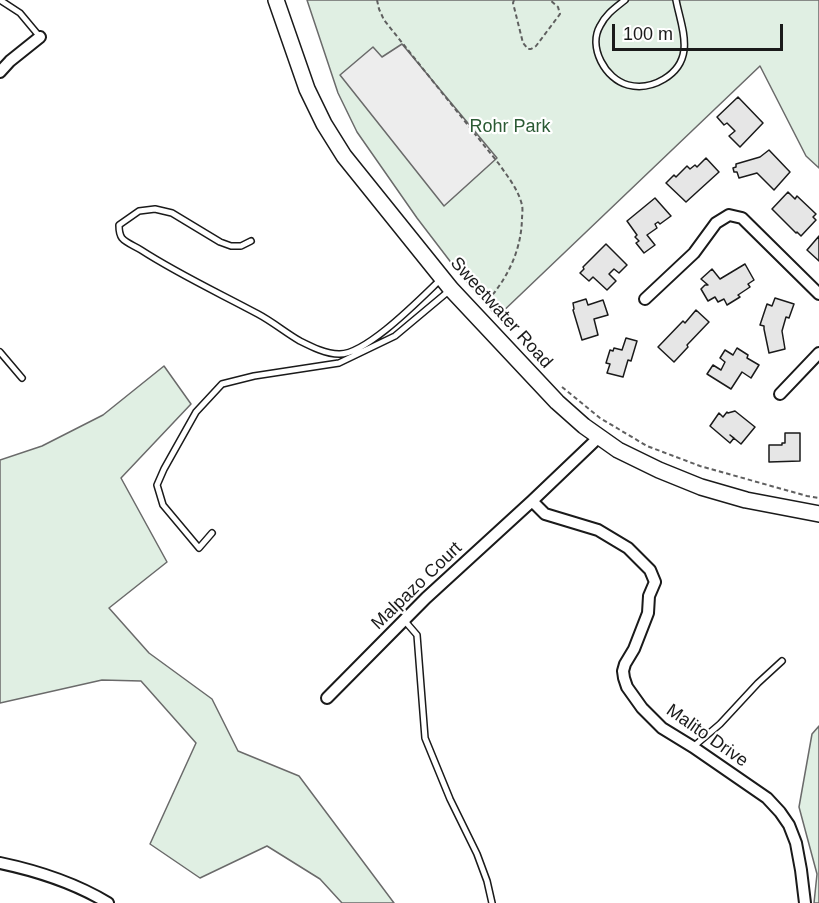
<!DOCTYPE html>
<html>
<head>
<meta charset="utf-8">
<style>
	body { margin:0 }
	#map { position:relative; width:819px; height:903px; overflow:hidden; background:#fff; font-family:Arial,sans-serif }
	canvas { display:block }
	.scale { position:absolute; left:612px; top:24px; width:171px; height:27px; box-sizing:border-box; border:3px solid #1a1a1a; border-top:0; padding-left:8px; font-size:18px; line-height:21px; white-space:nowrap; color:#1a1a1a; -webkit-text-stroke:4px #fff; paint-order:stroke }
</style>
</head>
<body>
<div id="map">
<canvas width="819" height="903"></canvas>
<div class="scale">100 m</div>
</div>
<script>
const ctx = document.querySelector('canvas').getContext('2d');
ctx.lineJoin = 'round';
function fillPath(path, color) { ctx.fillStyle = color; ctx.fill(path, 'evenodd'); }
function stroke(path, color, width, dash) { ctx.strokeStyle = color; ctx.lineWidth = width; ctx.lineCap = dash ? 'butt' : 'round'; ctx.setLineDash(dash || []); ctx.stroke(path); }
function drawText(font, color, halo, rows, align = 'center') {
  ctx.font = font + ' Arial,sans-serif'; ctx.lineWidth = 4.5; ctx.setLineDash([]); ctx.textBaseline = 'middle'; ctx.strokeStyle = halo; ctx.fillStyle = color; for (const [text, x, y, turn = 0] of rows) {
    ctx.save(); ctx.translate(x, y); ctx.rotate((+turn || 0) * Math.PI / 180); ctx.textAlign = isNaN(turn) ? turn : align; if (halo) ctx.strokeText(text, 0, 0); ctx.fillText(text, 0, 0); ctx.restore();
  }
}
const green = new Path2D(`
	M307,0H819V168L806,156L760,66L497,317L456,269L417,218L357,132L338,93Z
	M164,366L191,404L121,478L167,562L109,608L149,653L212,699L238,751L299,776L394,903H342L320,879L267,846L200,878L150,844L196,743L141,681L102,680L0,703V460L42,446L103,415Z
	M819,726V903H814L817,874L799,807L812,734Z`);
fillPath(green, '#e0efe3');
stroke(green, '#6a6a6a', 1.5);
const parking = new Path2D(`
	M402,44L497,158L444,206L340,75L373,47L382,57Z`);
fillPath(parking, '#ededed');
stroke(parking, '#6a6a6a', 1.5);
const building = new Path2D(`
	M738,97L763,123L740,147L729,136L735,131L727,123L724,125L717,117Z
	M769,150L790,172L774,190L757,173L739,178L737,172H734L733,168L736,167V164L760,157Z
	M706,158L719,172L686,202L666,183L674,175L676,177L687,166L690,169L695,165L697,167Z
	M788,192L795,199L797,196L816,214L813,217L816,220L801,236L797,232L796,233L772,209Z
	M655,198L671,216L660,224L658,222L655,224L657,228L647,235L655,245L644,253L636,243L639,241L635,237L637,235L627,221Z
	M819,236V261L807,250Z
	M606,244L627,265L619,273L614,269L609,274L616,281L607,290L593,277L589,281L580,273L584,269L583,267Z
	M745,264L754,280L748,284L750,287L738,295L740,297L727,305L724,299L718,302L715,297L708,301L701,289L705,285H708L701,279L712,269L720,279Z
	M775,298L794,304L789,318L786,317L782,331L785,349L769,353L764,329V326L760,325L767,304L772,306Z
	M586,299L588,305L603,300L608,315L594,319L598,335L582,340L573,310L574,309L573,303Z
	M696,310L709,322L687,345L688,347L674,362L658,347L683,321L685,323Z
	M626,338L637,341L631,361L628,360L623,377L607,373L610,364L606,363L610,350L613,351L614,348L622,350Z
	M737,348L748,355L747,358L759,365L751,378L742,372L731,389L707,374L713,365L721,370L725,362L720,358L725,350L733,355Z
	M735,411L755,427L741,444L730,435L734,438L730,443L710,426L719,413L723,417L727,412L728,413Z
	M785,433H800V461L769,462V445H782V443H785Z`);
fillPath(building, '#e6e6e6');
stroke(building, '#1a1a1a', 1.5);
const lane = new Path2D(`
	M0,0L20,13L40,37
	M625,0C615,8 606,14 600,26C588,47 605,79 628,85C652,91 681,75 684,50C686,34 679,16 676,0
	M251,241L241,246H231L220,242L172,213L155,209L139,211L119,225C119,229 119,234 122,238C126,243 135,246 141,250C178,274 219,293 258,314C273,322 286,333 300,341C312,347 326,354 339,354C366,355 421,298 441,279
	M0,352L22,378
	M212,533L199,548L163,505L157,485L164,469L196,412L222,384L254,376L339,363L395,336L450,290
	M404,620L417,635L425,738L450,799L477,854L487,881L492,903
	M693,747L720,724L758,683L782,661`);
const street = new Path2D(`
	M0,72L10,61L40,37
	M645,299L694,253L716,223L729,215L742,218L819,294
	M780,394L819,353
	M532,501L545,514L598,530L628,548L650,570L655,582L649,596L648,613L634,649L625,664L623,671L624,678L627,687L642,708L662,728L693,747L767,798L780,812L789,825L796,843L801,870L805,903
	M327,698L426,598L532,501L599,437
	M0,863C38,871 75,883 108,903`);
const secondary = new Path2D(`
	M276,0L307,89L324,124L344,156L451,289L557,402L584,426L618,450L659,470L701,487L746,500L819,514`);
stroke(lane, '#1a1a1a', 8);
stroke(street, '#1a1a1a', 14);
stroke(secondary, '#1a1a1a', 18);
stroke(new Path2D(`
	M377,0L379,9L384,20L499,164C508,177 518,189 522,205C523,209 522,215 522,219C521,252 507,279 485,304
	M514,0L513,3L523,43L528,49H531L536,46L560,14L558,7L550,0
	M486,303L505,326
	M562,387L600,418L647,446L700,466L807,496L819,498`), '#5f5f5f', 2, [4.5, 3]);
stroke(lane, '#fff', 5);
stroke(street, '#fff', 10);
stroke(secondary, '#fff', 15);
drawText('18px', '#2b5a34', '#fff', [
	["Rohr Park",510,127]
]);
drawText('18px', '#1a1a1a', '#fff', [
	["Sweetwater Road",501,313,48],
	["Malpazo Court",417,586,-44],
	["Malito Drive",707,736,35]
]);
</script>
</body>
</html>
